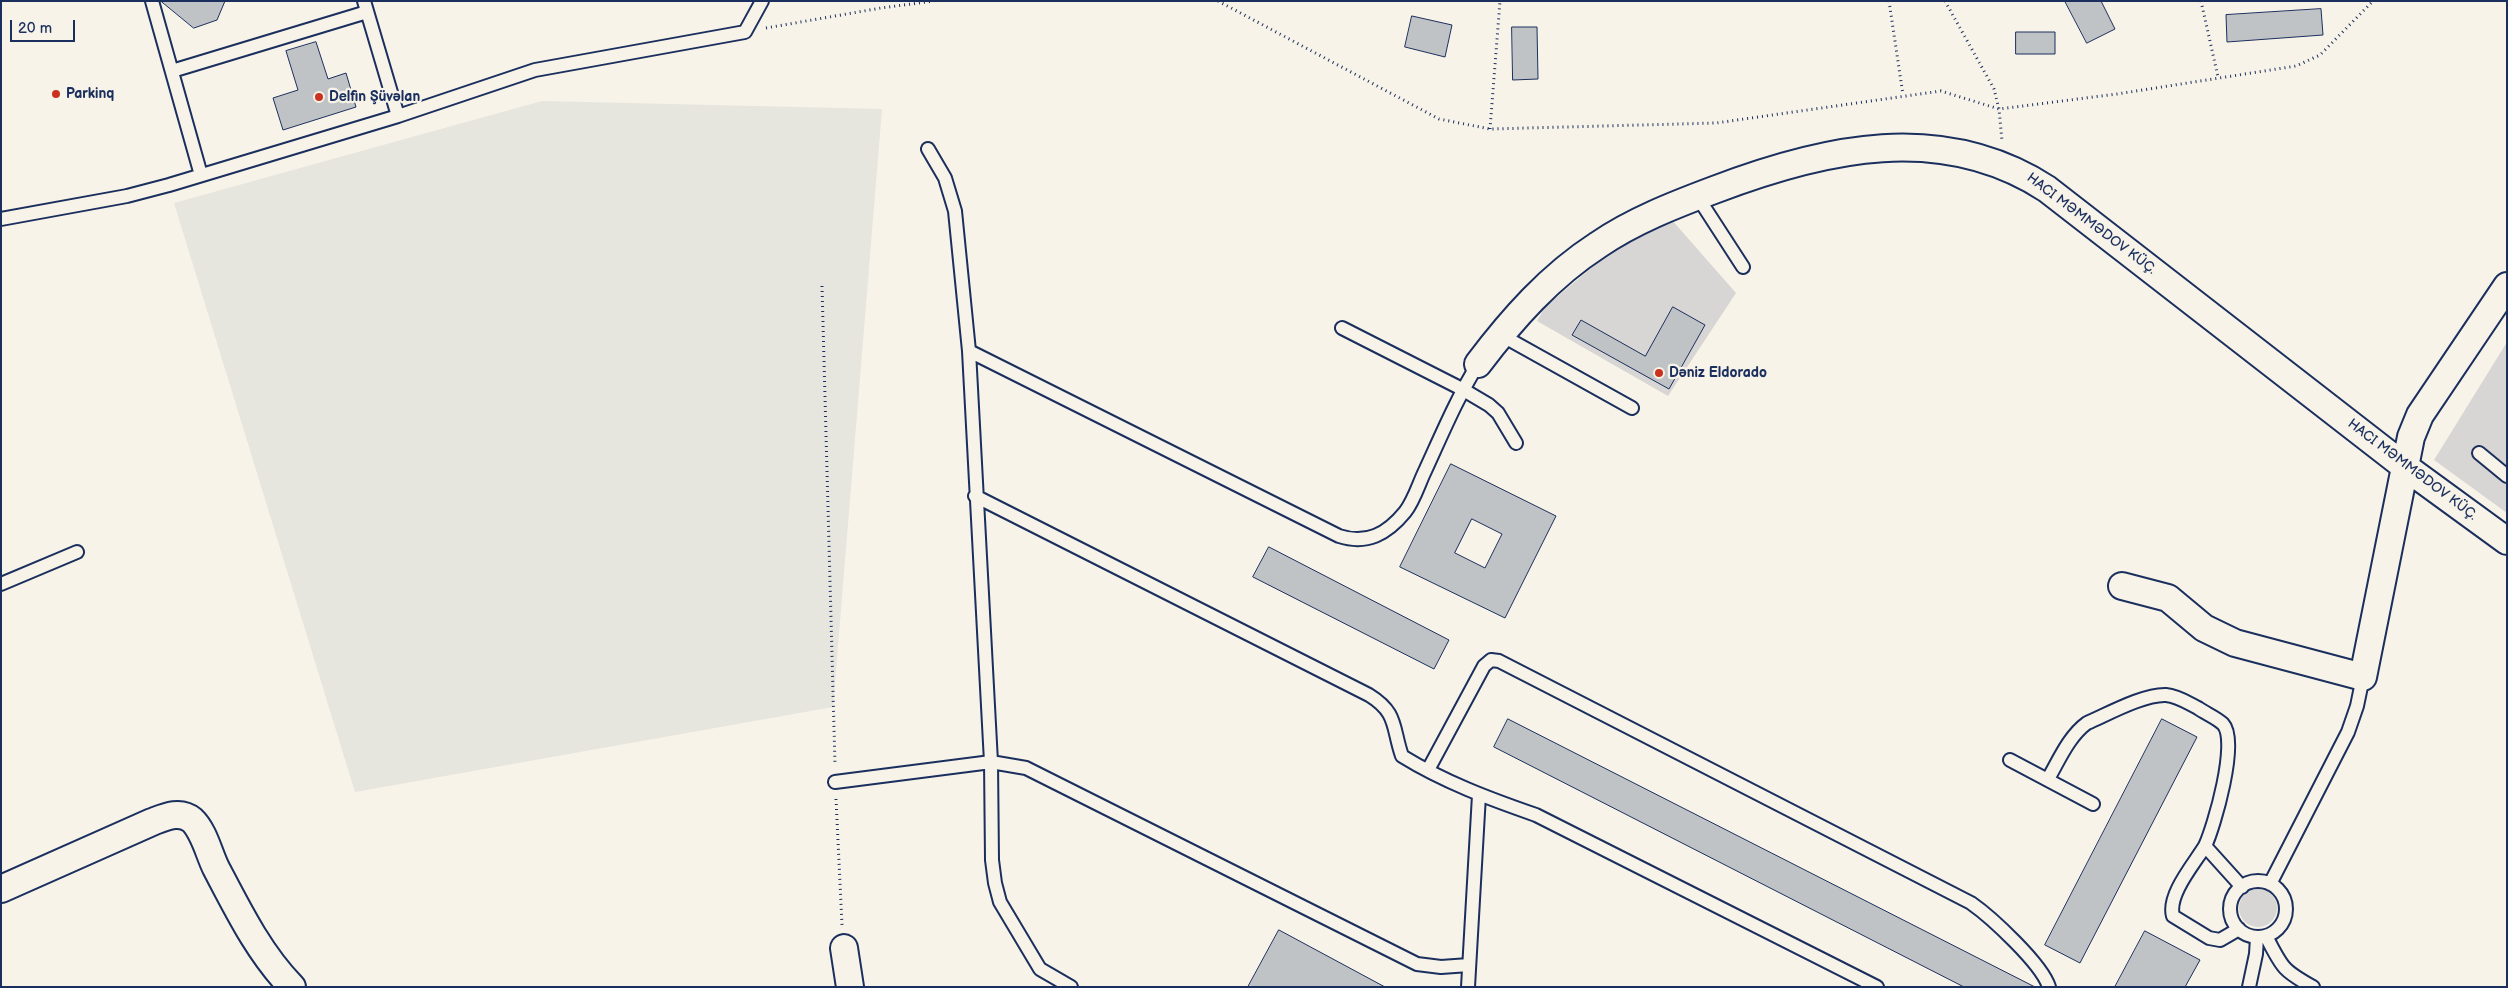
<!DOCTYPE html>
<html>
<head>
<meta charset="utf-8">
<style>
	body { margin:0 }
	#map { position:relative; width:2508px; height:988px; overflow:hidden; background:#f7f3e8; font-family:"Balsamiq Sans",sans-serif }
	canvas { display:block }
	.frame { position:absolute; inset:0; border:2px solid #1b2f5e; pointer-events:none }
	.scale { position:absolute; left:10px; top:20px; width:65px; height:22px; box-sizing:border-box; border:2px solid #1b2f5e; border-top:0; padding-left:6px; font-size:15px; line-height:18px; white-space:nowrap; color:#1b2f5e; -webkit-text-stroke:4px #f7f3e8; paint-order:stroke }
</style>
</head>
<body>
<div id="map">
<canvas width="2508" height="988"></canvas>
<div class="frame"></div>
<div class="scale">20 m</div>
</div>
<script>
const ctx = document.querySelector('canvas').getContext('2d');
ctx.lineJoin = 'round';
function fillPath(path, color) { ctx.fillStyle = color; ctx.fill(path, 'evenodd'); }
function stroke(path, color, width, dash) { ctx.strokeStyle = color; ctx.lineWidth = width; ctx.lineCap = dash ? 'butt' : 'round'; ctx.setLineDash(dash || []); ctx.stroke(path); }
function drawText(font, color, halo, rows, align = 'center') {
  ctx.font = font + ' "Balsamiq Sans",sans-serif'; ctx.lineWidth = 4.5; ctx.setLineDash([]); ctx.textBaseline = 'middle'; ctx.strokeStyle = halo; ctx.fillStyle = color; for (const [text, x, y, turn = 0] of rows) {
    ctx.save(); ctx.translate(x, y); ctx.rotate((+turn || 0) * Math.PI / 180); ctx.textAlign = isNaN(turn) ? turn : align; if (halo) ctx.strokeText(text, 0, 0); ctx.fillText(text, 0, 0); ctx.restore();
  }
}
fillPath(new Path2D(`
	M542,101L882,109L833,707L355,792L174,203Z`), '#e6e5de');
fillPath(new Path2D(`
	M1671,219L1736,293L1668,396L1537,321L1545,307L1627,238Z
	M2507,342V513L2434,460Z
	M2239 908a19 19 0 1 1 38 0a19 19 0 1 1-38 0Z`), '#d7d6d4');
const building = new Path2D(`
	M161,1H225L217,20L194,28Z
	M2065,1H2101L2115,29L2087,43Z
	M2321,9L2323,35L2227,42L2226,15Z
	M1412,16L1452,25L1445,57L1405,47Z
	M1512,27H1537L1538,79L1513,80Z
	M2016,32H2055V54H2016Z
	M316,42L328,79L346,73L356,107L283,130L273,98L298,90L286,51Z
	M1673,307L1705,325L1669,389L1572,335L1581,320L1645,356Z
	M1451,464L1556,516L1505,618L1400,567ZM1472,519L1502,534L1485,568L1455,553Z
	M1269,547L1449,640L1434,669L1253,577Z
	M1508,719L2035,987H1964L1494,747Z
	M2162,719L2197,737L2080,963L2045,945Z
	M1279,930L1385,987H1248Z
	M2145,931L2200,960L2185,987H2115Z`);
fillPath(building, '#c0c3c5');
stroke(building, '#1b2f5e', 1);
const service = new Path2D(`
	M152,1L201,175
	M364,1L398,116
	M172,71L367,12
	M928,149L945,178L955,211L969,351L991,762L992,860L995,883L1000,902L1040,969L1071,987
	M1697,196L1743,267
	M1,219L127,196L169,185L398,116L535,70L745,32L762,1
	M1342,328L1462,389L1489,405L1498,413L1516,443
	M1501,335L1632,408
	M969,351L1339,536C1367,545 1387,534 1405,512C1414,501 1419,483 1425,471C1442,434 1457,398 1478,364
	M2479,453L2507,476
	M975,496L1369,695C1398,713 1392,727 1402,756C1444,782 1490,799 1536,815L1877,987
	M1,584L77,552
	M2010,760L2093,804
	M1428,770L1484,666L1491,660L1499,661L1971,903C1991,917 2042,964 2049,987
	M2048,779C2059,760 2069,736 2087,723C2108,714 2144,694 2166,695C2178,696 2188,703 2198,708C2205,713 2217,718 2223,724C2239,741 2214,827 2205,846L2242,887
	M835,782L991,762L1026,768L1417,964L1441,967L1469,965
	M2205,846C2194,864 2167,895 2173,916L2209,938L2220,940L2239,929
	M2230 909a28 28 0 1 1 56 0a28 28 0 1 1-56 0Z
	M2270,884L2348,732L2357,706L2363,677
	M2266,936C2282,967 2282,970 2313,987
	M1468,987L1479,795
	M2249,987L2256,954L2257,937`);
const minor = new Path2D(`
	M1478,364C1512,319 1550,276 1598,245C1633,221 1674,205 1714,190C1824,148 1942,121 2047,189L2404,466L2507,541
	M2122,586L2168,598L2204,628L2235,643L2363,677L2411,437L2420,415L2507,286
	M1,889L152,822C165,817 180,810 192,820C204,831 209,854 216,868C238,910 259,953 292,987
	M844,948L850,987`);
stroke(service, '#1b2f5e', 16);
stroke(minor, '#1b2f5e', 30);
stroke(new Path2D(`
	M1218,1L1439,119L1490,129L1716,123L1941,91L1999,109L2117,94L2296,66L2320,55L2373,1
	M1889,1L1903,95
	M1945,1L1994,89L1999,109L2002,141
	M2201,1L2218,77
	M766,28L881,8L934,1
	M1490,129L1500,1
	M822,286L835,765
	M836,799L842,925`), '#1b2f5e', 3, [1, 4]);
stroke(service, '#f7f3e8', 12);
stroke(minor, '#f7f3e8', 26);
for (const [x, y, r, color] of [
	[56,94,5,"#c8321e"],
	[319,97,5,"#c8321e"],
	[1659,373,5,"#c8321e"]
]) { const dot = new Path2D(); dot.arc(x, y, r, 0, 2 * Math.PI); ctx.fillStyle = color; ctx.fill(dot); stroke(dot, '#f7f3e8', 2); }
drawText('bold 14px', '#1b2f5e', '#f7f3e8', [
	["Parkinq",66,94],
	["Delfin Şüvəlan",329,97],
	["Dəniz Eldorado",1669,373]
], 'left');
drawText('14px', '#1b2f5e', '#f7f3e8', [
	["HACI MƏMMƏDOV KÜÇ.",2091,224,37],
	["HACI MƏMMƏDOV KÜÇ.",2412,470,37]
]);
</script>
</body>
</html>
